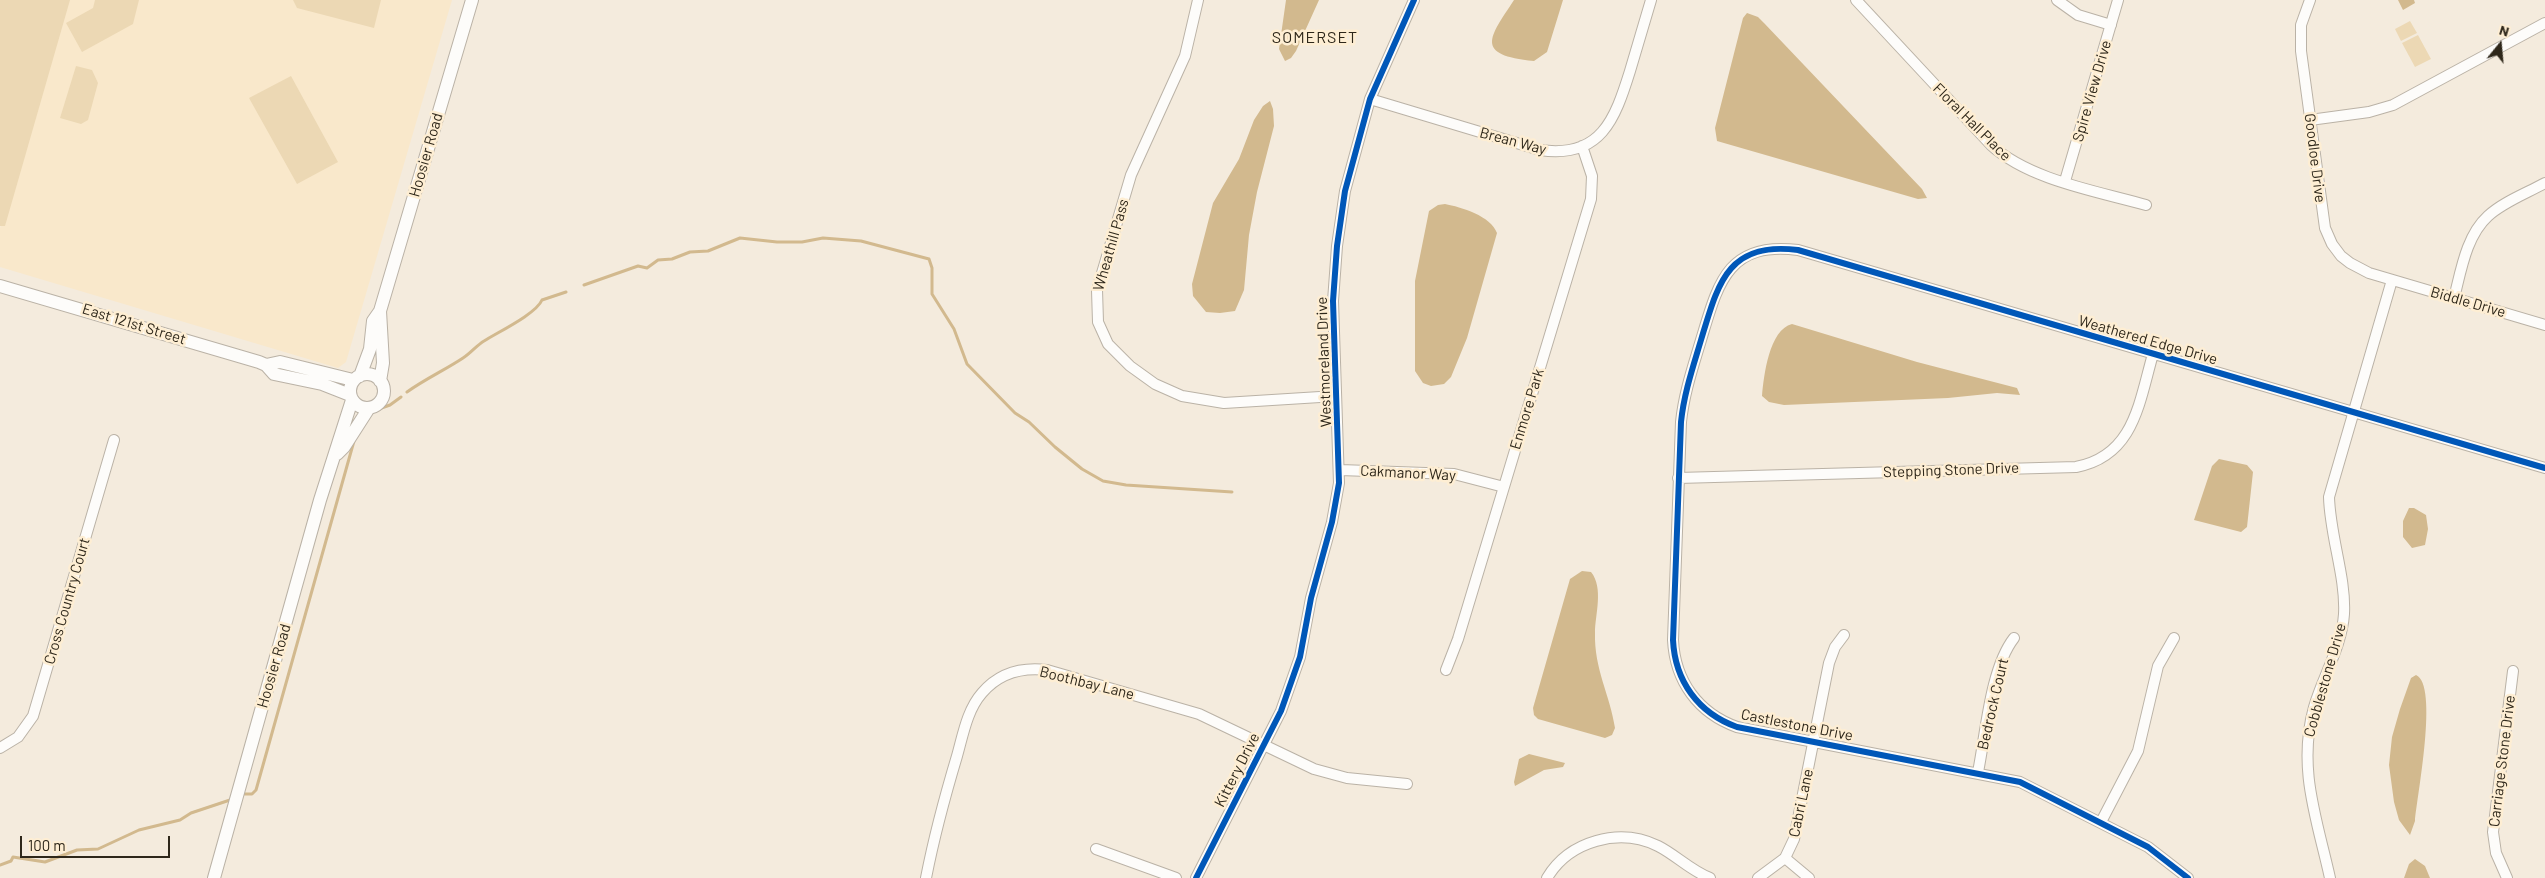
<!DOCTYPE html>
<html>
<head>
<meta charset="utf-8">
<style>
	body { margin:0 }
	#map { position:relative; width:2545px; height:878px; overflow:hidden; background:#f4ebdd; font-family:Barlow,sans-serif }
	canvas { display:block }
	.north { position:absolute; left:2475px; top:20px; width:50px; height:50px; -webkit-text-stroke:4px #feeed3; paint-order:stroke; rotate:17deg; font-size:14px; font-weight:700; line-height:20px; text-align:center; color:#2e271a }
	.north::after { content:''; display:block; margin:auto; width:18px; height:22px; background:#2e271a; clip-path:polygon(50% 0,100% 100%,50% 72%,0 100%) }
	.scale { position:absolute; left:20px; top:836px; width:150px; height:22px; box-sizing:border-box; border:2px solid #2e271a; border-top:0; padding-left:6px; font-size:15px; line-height:18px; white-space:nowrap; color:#2e271a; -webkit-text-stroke:4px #feeed3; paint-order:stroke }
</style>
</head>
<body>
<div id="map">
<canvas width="2545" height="878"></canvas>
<div class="north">N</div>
<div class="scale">100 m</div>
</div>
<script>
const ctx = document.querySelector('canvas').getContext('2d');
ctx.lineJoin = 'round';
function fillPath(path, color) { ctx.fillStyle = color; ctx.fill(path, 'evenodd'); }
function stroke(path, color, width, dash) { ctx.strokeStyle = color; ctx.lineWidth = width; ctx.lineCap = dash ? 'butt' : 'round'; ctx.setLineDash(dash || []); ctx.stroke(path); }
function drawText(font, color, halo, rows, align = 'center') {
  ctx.font = font + ' Barlow,sans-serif'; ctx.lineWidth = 5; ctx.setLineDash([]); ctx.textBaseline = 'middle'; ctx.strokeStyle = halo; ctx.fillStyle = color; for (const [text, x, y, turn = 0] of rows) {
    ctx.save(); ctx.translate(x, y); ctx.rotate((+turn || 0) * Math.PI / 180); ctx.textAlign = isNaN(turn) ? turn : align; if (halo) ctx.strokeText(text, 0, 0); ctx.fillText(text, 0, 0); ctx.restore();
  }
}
fillPath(new Path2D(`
	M69,0H452L346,362L338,368L0,267V228Z`), '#f9e8cb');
fillPath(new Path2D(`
	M0,0H70L5,226H0Z
	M95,0H139L133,24L82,52L66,23L93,8Z
	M293,0H381L374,28L297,8Z
	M2410,21L2417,33L2401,41L2395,29Z
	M2418,35L2431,59L2415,67L2402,43Z
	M76,66L92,70L98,83L88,120L81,124L60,118Z
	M291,76L338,162L297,184L249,98Z`), '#ecd8b4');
fillPath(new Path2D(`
	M1286,0H1319L1296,51L1291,58L1285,61L1279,49Z
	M1514,0H1563L1547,52L1534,61C1474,55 1489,38 1514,0Z
	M2398,0H2414L2415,3L2403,10Z
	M1747,13L1758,17L1764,23L1922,189L1927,198L1918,199L1717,141L1715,128L1743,18Z
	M1270,101L1273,109L1274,126L1257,192L1249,235L1244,290L1235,311L1220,313L1206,312L1193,296L1192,284L1213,203L1239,159L1254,120L1263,106Z
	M1445,204C1461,207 1491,216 1497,233L1467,338L1451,377L1444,384L1431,386L1423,383L1415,371V281L1429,211L1438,205Z
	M1792,324L1917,362L2017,388L2020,395L1997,393L1948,398L1784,405L1769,402L1762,396C1764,375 1769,330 1792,324Z
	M2219,459L2247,465L2253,472L2247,527L2241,532L2194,520L2212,466Z
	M2409,508H2414L2426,515L2428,529L2425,545L2412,548L2403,537V521Z
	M1582,571L1591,572C1604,588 1595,615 1595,633C1594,669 1610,695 1615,728L1612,735L1605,738L1538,719L1534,715L1533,708L1570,579Z
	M2416,675C2439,685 2417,796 2415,821L2410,835L2399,820L2394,802L2389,765L2392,737L2400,709L2411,678Z
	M1529,754L1565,763L1563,767L1544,770L1515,786L1514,782L1519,759Z
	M2415,859L2425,866L2430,878H2404L2409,864Z`), '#d2b98e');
stroke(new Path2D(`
	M584,285L638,266L647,268L658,260L672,259L690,252L708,251L740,238L777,242H802L823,238L861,241L929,259L932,268V294L954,329L967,364L1015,413L1029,422L1055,447L1082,469L1103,481L1126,485L1232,492
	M407,392C425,379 445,370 463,358C471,353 477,345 484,341C498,332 536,314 542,300L566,292
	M373,411L390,405L401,397
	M245,794H252L256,790L354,441
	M0,865L11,861L13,857L45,862L77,850L98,849L139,830L180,820L191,813L230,800`), '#d2b98e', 3);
const minor = new Path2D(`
	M1198,0L1185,56L1131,175L1097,290L1098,322L1108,344L1130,366L1155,384L1182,396L1224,403L1336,396
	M1856,0L1991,145C2029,180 2097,191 2146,205
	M2057,0L2078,15L2111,25
	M2310,0L2301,25V51L2325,228L2332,244L2341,256L2350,263L2369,273L2545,325
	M1370,99L1540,150C1601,159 1615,119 1630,71C1637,47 1644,24 1651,0
	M2310,120L2369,112L2393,105L2545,23
	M2065,181L2118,0
	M2454,298C2461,271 2466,236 2488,216C2503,202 2527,193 2545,183
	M1340,470L1454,474L1504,487
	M1678,478L2076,467C2134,456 2139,403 2153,354
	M1446,670L1458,639L1591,199L1592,176L1582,146
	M0,748L18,737L33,716L114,440
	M1978,772C1986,733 1990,669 2014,638
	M2101,822L2138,751L2158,666L2174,638
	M1096,849L1176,878
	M1785,858L1809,878
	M926,878C934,837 945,796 957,756C963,735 967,710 982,693C999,673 1022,667 1047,670L1199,714L1314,769L1347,778L1407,784
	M1196,878L1281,711L1300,657L1311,598L1332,522L1339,483L1333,301L1337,246L1345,191L1370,99L1414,0
	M1547,878C1569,841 1619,827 1658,846C1676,855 1691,871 1710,878
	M1758,878L1785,858L1794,839L1829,663L1835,647L1844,635
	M2188,878L2148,847L2020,782L1737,727C1698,713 1675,681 1673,640L1681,422C1684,393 1693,367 1701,340C1718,284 1727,241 1798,250L2545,468
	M2330,878C2317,819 2297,768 2314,707C2323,676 2342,646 2344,614C2346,577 2330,536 2329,497L2392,280
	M2507,878L2496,853L2493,832L2513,671`);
const tertiary = new Path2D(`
	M0,286L259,362L266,365L274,374L322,384L350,395
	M266,365L280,362L353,380
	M350 391a17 17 0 1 1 34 0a17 17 0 1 1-34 0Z
	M360,376L370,349L373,321L380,311L472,0
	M380,381L383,363L380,311
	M337,454L344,447L369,408
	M214,878L320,500L352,400`);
stroke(minor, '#bab2a6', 12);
stroke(tertiary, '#bab2a6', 14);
stroke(minor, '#fdfcfa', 10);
stroke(tertiary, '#fdfcfa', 12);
stroke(new Path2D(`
	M1196,878L1281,711L1300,657L1311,598L1332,522L1339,483L1333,301L1337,246L1345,191L1370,99L1414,0
	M2188,878L2148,847L2020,782L1737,727C1698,713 1675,681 1673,640L1681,422C1684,393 1693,367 1701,340C1718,284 1727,241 1798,250L2545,468`), '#0057b8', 6);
drawText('15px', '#2e271a', '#feeed3', [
	["Spire View Drive",2092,91,-74],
	["Floral Hall Place",1972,122,45],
	["Brean Way",1513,141,15],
	["Hoosier Road",426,155,-74],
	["Goodloe Drive",2315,158,83],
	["Wheathill Pass",1111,245,-74],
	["Biddle Drive",2468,302,16],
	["East 121st Street",134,324,17],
	["Weathered Edge Drive",2148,340,16],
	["Westmoreland Drive",1324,362,-92],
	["Enmore Park",1527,409,-73],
	["Stepping Stone Drive",1951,470,-2],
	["Cakmanor Way",1408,473,3],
	["Cross Country Court",67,601,-74],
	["Hoosier Road",274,666,-74],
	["Cobblestone Drive",2325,680,-74],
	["Boothbay Lane",1087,683,14],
	["Bedrock Court",1993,704,-77],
	["Castlestone Drive",1797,725,11],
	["Carriage Stone Drive",2502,761,-83],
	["Kittery Drive",1237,770,-63],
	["Cabri Lane",1801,803,-78]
]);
ctx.letterSpacing = '1px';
drawText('16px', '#2e271a', '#feeed3', [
	["SOMERSET",1315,38]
]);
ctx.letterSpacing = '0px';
</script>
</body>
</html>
